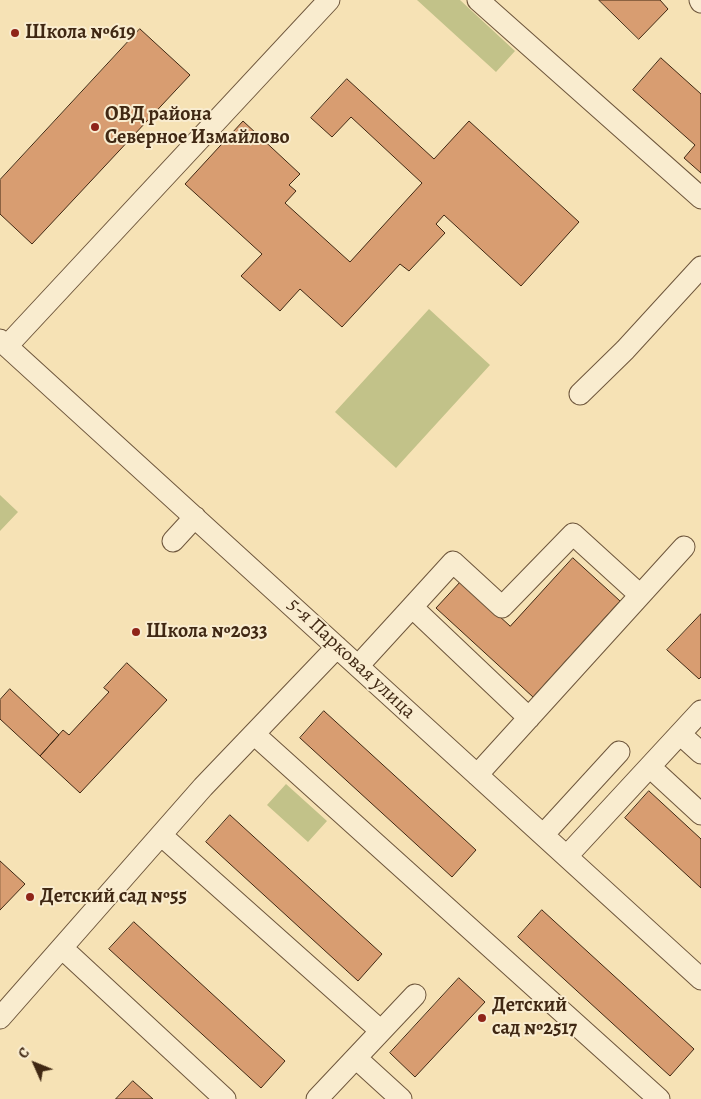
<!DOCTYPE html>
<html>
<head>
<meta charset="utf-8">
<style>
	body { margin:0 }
	#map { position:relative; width:701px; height:1099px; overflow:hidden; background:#f6e2b5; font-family:Alegreya,serif }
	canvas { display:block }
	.north { position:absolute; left:10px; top:1039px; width:50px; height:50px; -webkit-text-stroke:4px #f9eccf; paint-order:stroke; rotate:314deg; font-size:14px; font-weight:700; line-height:20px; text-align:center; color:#402813 }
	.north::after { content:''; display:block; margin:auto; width:18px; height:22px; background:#402813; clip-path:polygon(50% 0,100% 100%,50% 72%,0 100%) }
</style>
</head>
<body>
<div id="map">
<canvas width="701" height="1099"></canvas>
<div class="north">С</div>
</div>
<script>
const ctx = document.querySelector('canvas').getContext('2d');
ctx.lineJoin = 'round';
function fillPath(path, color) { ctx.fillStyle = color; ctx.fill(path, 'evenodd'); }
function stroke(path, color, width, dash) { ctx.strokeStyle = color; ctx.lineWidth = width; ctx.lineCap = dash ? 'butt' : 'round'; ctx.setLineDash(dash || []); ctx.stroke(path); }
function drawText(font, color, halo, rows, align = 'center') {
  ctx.font = font + ' Alegreya,serif'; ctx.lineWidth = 4; ctx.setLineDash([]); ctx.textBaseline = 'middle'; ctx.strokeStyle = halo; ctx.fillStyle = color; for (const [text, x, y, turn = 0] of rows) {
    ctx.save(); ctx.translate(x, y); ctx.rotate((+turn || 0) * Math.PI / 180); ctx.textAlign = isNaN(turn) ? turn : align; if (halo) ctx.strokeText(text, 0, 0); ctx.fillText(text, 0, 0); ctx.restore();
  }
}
fillPath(new Path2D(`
	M417,0H460L515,51L496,72Z
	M429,309L490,365L396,468L335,412Z
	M0,495L18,512L0,531Z
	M286,784L327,821L308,842L267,805Z`), '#c2c289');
const building = new Path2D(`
	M599,0H660L668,9L639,39Z
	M140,29L190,75L32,244L0,214V180Z
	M661,58L701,94V173L684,158L695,145L633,90Z
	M347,79L434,159L469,121L579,222L521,286L444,215L436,224L445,233L409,271L400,264L342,327L300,289L280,311L241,276L262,254L185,184L243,121L300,174L289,185L296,191L285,203L350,262L422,183L351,117L332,137L311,118Z
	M573,558L620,601L533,697L436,608L461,581L510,626Z
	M701,614V677L699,679L667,650Z
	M127,663L167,700L80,793L40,756L63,730L69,735L109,692L104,688Z
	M10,689L59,735L40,756L0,719V700Z
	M324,711L476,850L452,877L300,738Z
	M649,791L701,839V888L625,818Z
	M230,815L382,954L358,981L206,842Z
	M0,861L25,884L0,910Z
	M542,910L694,1049L670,1076L518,937Z
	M134,922L285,1061L261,1088L109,949Z
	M459,978L485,1002L415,1077L390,1053Z
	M133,1081L153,1099H116Z`);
fillPath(building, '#d89d71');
stroke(building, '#402813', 1);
const minor = new Path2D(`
	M478,0L701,198
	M700,0L701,2
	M0,340L701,979
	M7,346L329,0
	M580,394L625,350L701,267
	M173,541L195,517
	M358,666L412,607
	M529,718L412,607L453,562L502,607L573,534L640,595
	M254,734L659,1099
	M680,734L701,753
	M650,767L701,814
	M477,775L684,547
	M161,835L381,1031
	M543,835L619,752
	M567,856L701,711
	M62,948L225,1099
	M0,1018L203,787L337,647
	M356,1058L401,1099
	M317,1099L415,995`);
stroke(minor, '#6e563c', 23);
stroke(minor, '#f9eccf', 21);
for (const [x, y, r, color] of [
	[15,33,5,"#8f2418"],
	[95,127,5,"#8f2418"],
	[136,632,5,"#8f2418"],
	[30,897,5,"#8f2418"],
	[482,1018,5,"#8f2418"]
]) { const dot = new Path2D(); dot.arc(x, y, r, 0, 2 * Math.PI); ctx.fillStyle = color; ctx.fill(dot); stroke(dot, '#f9eccf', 2); }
drawText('bold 20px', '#402813', '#f9eccf', [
	["Школа №619",25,33],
	["ОВД района",105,115],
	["Северное Измайлово",105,138],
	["Школа №2033",146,632],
	["Детский сад №55",40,897],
	["Детский",492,1006],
	["сад №2517",492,1029]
], 'left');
drawText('20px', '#402813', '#f9eccf', [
	["5-я Парковая улица",351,659,43]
]);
</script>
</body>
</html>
